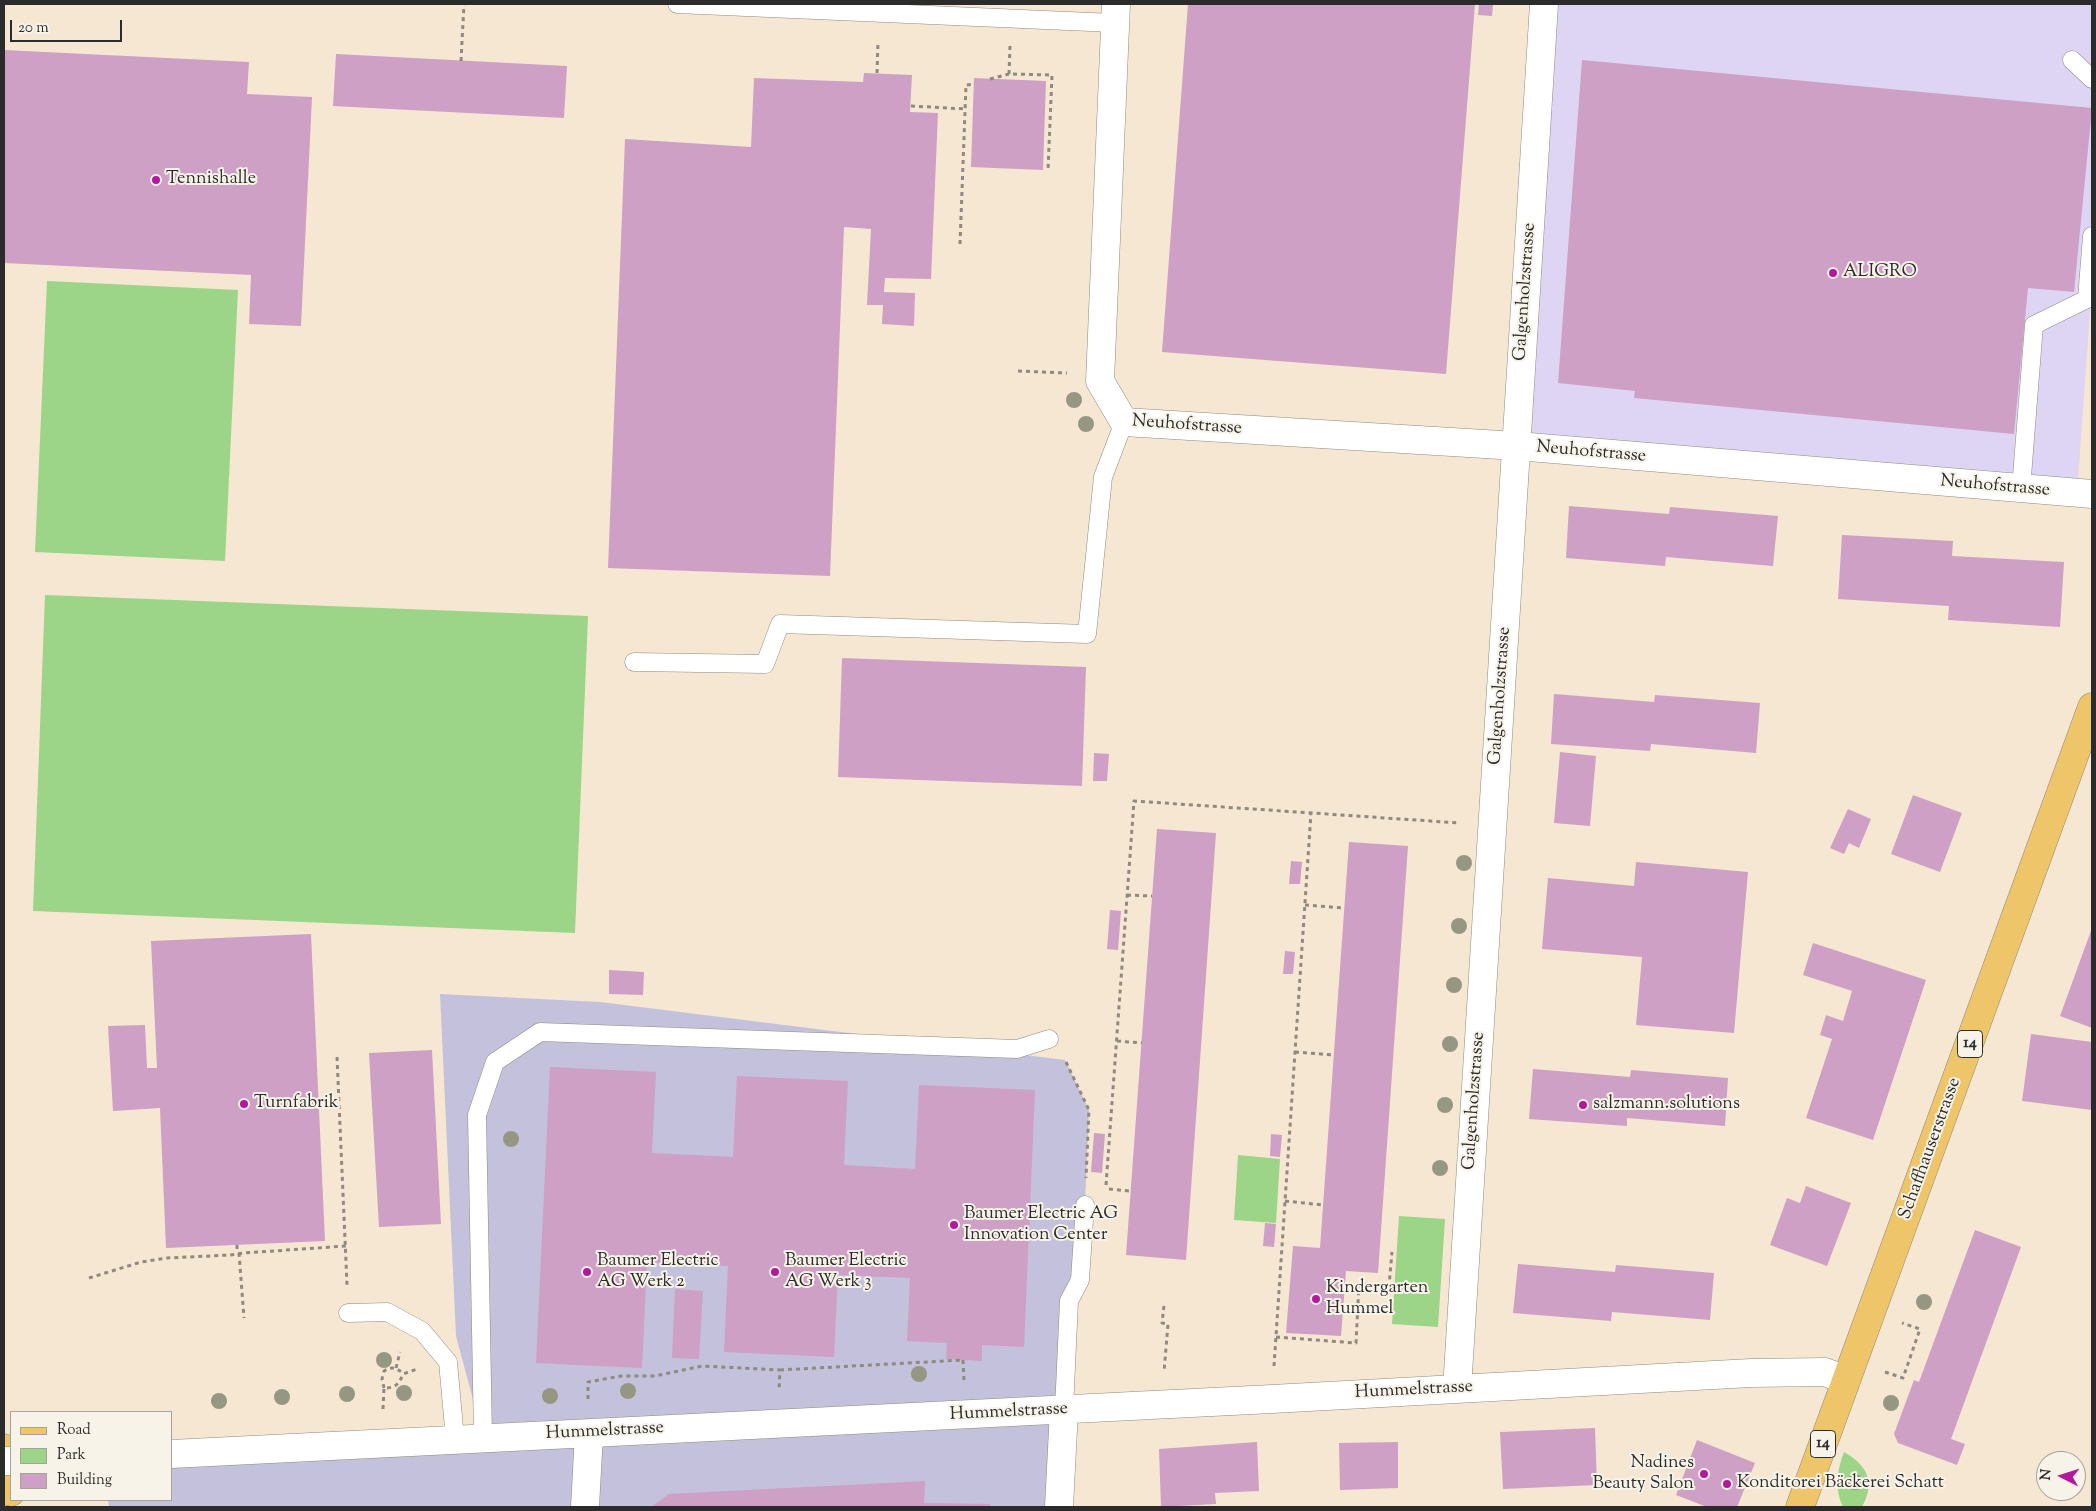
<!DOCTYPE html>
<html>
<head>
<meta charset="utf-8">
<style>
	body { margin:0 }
	#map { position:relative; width:2096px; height:1511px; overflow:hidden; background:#f6e7d3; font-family:"Sorts Mill Goudy",serif }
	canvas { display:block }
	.frame { position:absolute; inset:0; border:5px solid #2b2b2b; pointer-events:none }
	.legend { position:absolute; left:10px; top:1411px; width:162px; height:90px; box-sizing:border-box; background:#f7f3e8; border:1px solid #a5a39c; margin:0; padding:6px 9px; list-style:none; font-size:15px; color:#2b2b2b }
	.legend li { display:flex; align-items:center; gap:10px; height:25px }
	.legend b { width:25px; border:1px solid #a5a39c }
	.north { position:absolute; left:2036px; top:1451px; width:50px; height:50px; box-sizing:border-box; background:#f7f3e8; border:1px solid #a5a39c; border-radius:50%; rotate:275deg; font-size:14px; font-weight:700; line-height:20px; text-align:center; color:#2b2b2b }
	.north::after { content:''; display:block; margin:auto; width:18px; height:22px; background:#b5179e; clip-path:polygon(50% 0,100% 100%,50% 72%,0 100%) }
	.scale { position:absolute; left:10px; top:20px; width:112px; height:22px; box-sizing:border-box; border:2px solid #2b2b2b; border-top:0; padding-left:6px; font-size:15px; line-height:18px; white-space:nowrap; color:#2b2b2b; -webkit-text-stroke:4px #f7f3e8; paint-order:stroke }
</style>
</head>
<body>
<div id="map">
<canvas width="2096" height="1511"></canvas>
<div class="frame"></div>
<ul class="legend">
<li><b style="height:6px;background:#eec569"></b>Road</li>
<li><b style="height:14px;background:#9cd588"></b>Park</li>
<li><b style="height:14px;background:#cea0c5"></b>Building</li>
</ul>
<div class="north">N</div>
<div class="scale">20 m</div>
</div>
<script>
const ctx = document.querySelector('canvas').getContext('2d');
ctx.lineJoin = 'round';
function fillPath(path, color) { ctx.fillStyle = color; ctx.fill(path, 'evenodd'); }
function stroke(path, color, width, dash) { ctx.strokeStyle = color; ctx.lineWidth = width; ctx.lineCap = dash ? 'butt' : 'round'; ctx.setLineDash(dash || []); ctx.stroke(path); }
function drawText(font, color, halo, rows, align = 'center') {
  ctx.font = font + ' "Sorts Mill Goudy",serif'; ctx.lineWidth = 4; ctx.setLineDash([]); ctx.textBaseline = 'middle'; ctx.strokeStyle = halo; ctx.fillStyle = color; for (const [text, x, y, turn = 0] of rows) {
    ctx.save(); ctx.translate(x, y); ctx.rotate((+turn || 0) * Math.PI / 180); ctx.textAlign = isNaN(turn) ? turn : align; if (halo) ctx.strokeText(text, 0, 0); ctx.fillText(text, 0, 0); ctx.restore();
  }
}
fillPath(new Path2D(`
	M1544,4L2092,5V284L2077,493L1517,446Z`), '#ded5f5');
fillPath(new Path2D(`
	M440,994L600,1002L1065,1060L1089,1110L1085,1203L1059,1507H109L108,1500H171V1454L483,1437L456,1336Z`), '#c3c1db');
fillPath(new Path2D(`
	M47,281L238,290L225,561L35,552Z
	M45,595L588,616L575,933L33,911Z
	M1238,1155L1280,1159L1276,1223L1234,1220Z
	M1399,1216L1445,1219L1438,1327L1392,1324Z
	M1844,1452C1867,1465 1876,1482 1862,1507H1843C1834,1489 1837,1470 1844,1452Z`), '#9cd588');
fillPath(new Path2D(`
	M1188,4H1475L1446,374L1162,352Z
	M1479,4H1493L1492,16L1478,15Z
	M4,50L249,62L247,94L312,97L301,326L249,324L251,275L4,263Z
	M336,54L567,66L564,118L333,106Z
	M1582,60L2092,108L2074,292L2028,288L2014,434L1634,398L1635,391L1558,383Z
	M864,73L912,75L910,112L938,113L931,279L885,278L884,292L915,293L914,326L882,324L883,305H867L871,229L844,227L830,576L608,568L625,139L751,147L754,78L863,82Z
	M974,78L1046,81L1043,170L971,167Z
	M1569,506L1669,514L1670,507L1778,516L1773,566L1666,557L1665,566L1566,558Z
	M1842,535L1953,541L1952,556L2064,562L2060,627L1948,620L1949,606L1838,599Z
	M842,658L1086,667L1082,786L838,777Z
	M1554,694L1654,702L1655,695L1760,703L1756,753L1651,744L1650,751L1551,744Z
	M1560,752L1596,756L1590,826L1554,823Z
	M1094,753L1109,754L1107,781H1093Z
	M1913,795L1962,813L1940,872L1891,854Z
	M1848,809L1871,819L1859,848L1849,843L1844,854L1830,848Z
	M1157,829L1216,833L1186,1260L1126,1255Z
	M1349,842L1408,846L1378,1273L1346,1271L1341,1336L1286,1333L1293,1246L1320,1248Z
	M1291,861L1302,862L1300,884H1289Z
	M1636,862L1748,872L1734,1033L1636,1025L1642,957L1542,949L1548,878L1634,886Z
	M1110,910L1121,911L1118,950L1107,949Z
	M2092,928V1028L2060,1016Z
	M311,934L325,1241L166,1248L160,1108L113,1111L108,1026L145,1025L147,1068H157L151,941Z
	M1813,943L1926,980L1873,1140L1806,1118L1832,1039L1820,1035L1826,1015L1843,1021L1852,991L1803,975Z
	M1285,951L1295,952L1293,974H1283Z
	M609,970L644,972L643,995L609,994Z
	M2031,1034L2092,1042V1110L2022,1101Z
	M432,1050L441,1224L379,1227L369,1053Z
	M550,1067L656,1072L652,1153L733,1157L737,1076L848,1081L844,1165L915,1169L919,1085L1035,1090L1024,1347L982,1345V1361L946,1359L947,1343L907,1341L910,1278L838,1275L834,1357L724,1352L728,1266L647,1262L642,1368L536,1363Z
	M1533,1069L1630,1077L1631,1070L1728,1078L1725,1126L1627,1118V1126L1529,1119Z
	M1094,1133L1105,1134L1102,1173L1091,1172Z
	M1271,1134L1282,1135L1280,1157L1270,1156Z
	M1806,1186L1851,1203L1827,1266L1770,1245L1787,1198L1800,1203Z
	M1265,1223L1276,1224L1274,1247L1263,1246Z
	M1975,1230L2021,1247L1951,1439L1965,1444L1957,1465L1898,1443L1894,1434L1914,1380L1919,1382Z
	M1518,1264L1615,1272L1616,1265L1714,1273L1710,1320L1612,1312L1611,1321L1513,1313Z
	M675,1289L703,1291L699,1359L672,1358Z
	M1595,1428L1597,1485L1503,1489L1500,1432Z
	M1697,1440L1755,1463L1737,1507H1707L1676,1495Z
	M1257,1442L1259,1491L1215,1493L1216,1504L1161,1507L1159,1449Z
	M1398,1442V1488L1340,1490L1339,1443Z
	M925,1481L924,1503L990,1504V1507H651L669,1494Z`), '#cea0c5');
const service = new Path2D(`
	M677,4L1114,23
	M2072,60L2092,79
	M2021,489L2034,325L2087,299L2092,236
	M634,662L765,664L780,624L1087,634L1103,477L1124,422
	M348,1313L387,1312L422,1331L448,1362L455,1439
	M1064,1410L1069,1301L1080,1280L1085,1205
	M483,1437L477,1115L495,1062L540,1032L1017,1049L1049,1039`);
const minor = new Path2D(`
	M1116,4L1100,381L1124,422L1517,446L2092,494
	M1457,1389L1544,4
	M171,1454L1272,1399L1751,1373L1825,1372L1846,1380
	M585,1507L589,1434
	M1059,1507L1064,1410`);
const primary = new Path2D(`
	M1800,1507L2092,707`);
const motorway = new Path2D(`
	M4,1448L11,1492`);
stroke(service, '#90897f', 19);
stroke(minor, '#90897f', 29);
stroke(primary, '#90897f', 29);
stroke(motorway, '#90897f', 29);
stroke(new Path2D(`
	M1010,46L1009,74L1052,75L1048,170
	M461,61L464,4
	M877,73L878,41
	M990,79L1009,74
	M911,106L966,109
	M960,244L966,85L975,84
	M1018,371L1067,373
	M1127,895L1152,896
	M1305,905L1344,908
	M1117,1041L1142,1043
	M1295,1052L1334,1055
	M337,1057L347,1285
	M1066,1062L1089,1110L1086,1178
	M1106,1185L1134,801L1460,823
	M1109,1189L1130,1191
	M1285,1201L1323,1205
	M237,1245V1253
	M239,1253L244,1318
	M89,1278L141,1262L167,1258L230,1255L244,1253L346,1246
	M1164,1306L1162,1323L1168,1324L1164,1372
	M1276,1337L1356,1343L1359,1284L1389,1286L1392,1252
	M963,1360L964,1381
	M1274,1366L1311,813
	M396,1368L400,1352
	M780,1370L963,1360
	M1885,1372L1903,1378L1920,1329L1902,1323
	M384,1388L382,1379L384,1371C392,1366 396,1368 403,1373
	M588,1399V1382L621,1376H655L702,1366L780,1370L779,1391
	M383,1409L384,1388C396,1388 399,1384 403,1374L417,1369`), '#90897f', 3, [4, 4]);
stroke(service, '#fff', 18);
stroke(minor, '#fff', 28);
stroke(primary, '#eec569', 28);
stroke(motorway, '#eec569', 28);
const minorBridge = new Path2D(`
	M4,1461H11`);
stroke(minorBridge, '#90897f', 29, []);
stroke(minorBridge, '#fff', 28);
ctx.fillStyle = '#969783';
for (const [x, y] of [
	[1074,400],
	[1086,424],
	[1464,863],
	[1459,926],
	[1454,985],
	[1450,1044],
	[1445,1105],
	[511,1139],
	[1440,1168],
	[1924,1302],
	[384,1360],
	[919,1374],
	[628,1391],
	[404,1393],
	[347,1394],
	[550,1396],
	[282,1397],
	[219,1401],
	[1891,1403],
	[1855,1482]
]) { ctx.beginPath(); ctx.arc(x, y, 8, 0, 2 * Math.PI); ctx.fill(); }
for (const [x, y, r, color] of [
	[156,180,5,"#b5179e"],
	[1833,273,5,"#b5179e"],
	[244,1104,5,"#b5179e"],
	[1583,1105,5,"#b5179e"],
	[954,1225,5,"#b5179e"],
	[587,1272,5,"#b5179e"],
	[775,1272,5,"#b5179e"],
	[1316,1299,5,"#b5179e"],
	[1704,1474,5,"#b5179e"],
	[1727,1484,5,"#b5179e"]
]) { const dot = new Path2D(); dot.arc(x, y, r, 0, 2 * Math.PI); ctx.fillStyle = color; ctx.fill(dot); stroke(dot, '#f7f3e8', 2); }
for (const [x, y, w] of [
	[1970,1044,25],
	[1823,1444,25]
]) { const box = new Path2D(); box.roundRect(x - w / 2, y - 13.5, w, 27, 4); ctx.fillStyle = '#f7f3e8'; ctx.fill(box); stroke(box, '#2b2b2b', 1); }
drawText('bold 16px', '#2b2b2b', null, [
	["14",1970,1044],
	["14",1823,1444]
]);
drawText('18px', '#2b2b2b', '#f7f3e8', [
	["Tennishalle",166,180],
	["ALIGRO",1843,273],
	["Turnfabrik",254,1104],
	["salzmann.solutions",1593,1105],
	["Baumer Electric AG",964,1215],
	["Innovation Center",964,1236],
	["Baumer Electric",597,1262],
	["AG Werk 2",597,1283],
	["Baumer Electric",785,1262],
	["AG Werk 3",785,1283],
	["Kindergarten",1326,1289],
	["Hummel",1326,1310],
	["Nadines",1694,1464,"right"],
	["Beauty Salon",1694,1485,"right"],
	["Konditorei Bäckerei Schatt",1737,1484]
], 'left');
drawText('18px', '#2b2b2b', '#f7f3e8', [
	["Galgenholzstrasse",1526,292,-86],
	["Neuhofstrasse",1187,426,4],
	["Neuhofstrasse",1591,453,5],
	["Neuhofstrasse",1995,487,5],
	["Galgenholzstrasse",1501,696,-86],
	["Galgenholzstrasse",1475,1101,-86],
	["Schaffhauserstrasse",1931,1149,-70],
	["Hummelstrasse",1414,1391,-3],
	["Hummelstrasse",1009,1413,-3],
	["Hummelstrasse",605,1432,-3]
]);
</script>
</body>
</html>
